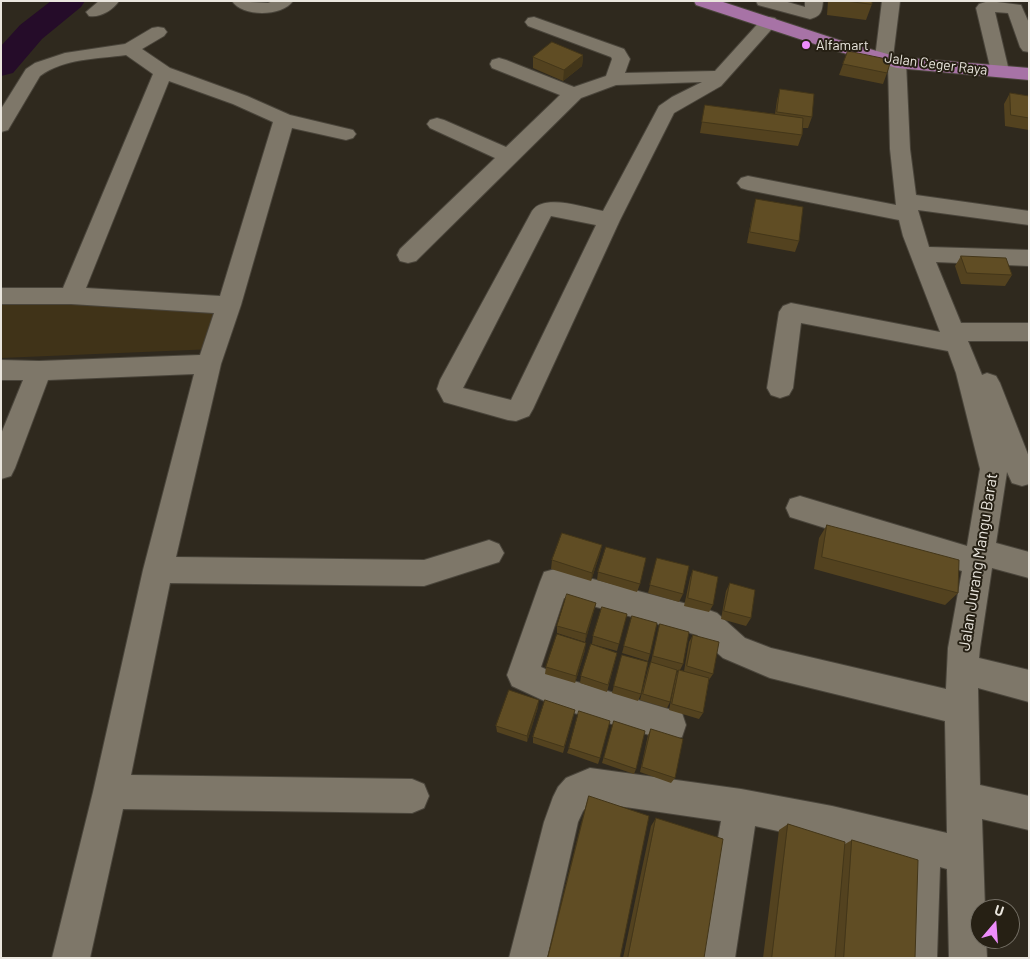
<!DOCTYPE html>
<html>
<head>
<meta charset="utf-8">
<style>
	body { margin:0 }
	#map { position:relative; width:1030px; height:959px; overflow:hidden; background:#2f291e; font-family:Barlow,sans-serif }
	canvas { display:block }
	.frame { position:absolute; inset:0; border:2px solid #eae6de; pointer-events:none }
	.north { position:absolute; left:970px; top:899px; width:50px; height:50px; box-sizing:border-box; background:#262014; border:1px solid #746f65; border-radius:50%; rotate:18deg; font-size:14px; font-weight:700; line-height:20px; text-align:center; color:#eae6de }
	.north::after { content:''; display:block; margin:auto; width:18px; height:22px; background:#ed8cfa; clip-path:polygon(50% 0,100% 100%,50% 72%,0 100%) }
</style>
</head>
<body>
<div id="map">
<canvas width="1030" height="959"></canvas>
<div class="frame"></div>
<div class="north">U</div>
</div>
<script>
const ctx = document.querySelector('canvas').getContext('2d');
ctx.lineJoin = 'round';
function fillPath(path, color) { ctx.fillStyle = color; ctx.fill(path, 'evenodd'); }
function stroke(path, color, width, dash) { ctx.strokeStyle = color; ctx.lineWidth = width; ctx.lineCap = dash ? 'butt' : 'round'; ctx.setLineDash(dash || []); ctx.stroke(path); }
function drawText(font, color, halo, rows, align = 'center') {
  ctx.font = font + ' Barlow,sans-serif'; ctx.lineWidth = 4; ctx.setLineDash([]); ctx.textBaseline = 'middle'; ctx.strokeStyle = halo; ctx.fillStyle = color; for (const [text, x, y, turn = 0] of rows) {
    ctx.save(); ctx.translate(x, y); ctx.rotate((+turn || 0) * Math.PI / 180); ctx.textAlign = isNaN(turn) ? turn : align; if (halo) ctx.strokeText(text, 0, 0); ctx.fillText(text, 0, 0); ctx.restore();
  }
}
fillPath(new Path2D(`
	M1,296L229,305L214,349L1,358Z`), '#403318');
fillPath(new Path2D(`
	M51,1H85L81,7L42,39L13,73L1,76V46L20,25Z`), '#250c29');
const minor = new Path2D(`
	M99,1H119C113,10 100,18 89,16L86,12Z
	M232,1L268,3L273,1H293C282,17 242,17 232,1Z
	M756,1H784L805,7V1H823C822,12 821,16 810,19L758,5Z
	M882,1H900L893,57L904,58L906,62L910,149L916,195L1029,211V225L918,210L929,247L1029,250V266L936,262L961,323H1029V341H968L982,375L987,373L996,376L1000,383L1029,457V484L1022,486L1012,483L1007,472L996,543L1029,552V578L992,568L980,648L979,658L1029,670V702L978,688L980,785L1029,796V830L982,819L985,909H980V939H986L987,958H949L947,869L940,867L937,958H899L905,859L755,826L735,958H697L721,821L591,802L583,811L578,822L547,958H509L544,822L553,797L558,787L566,778L590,768L741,789L832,806L947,833L945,721L770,678L723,658L697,635L564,598L541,667L567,679L682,713L686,725L682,737L670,741L564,710L512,686L507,675L540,582L544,572L555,569L706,609L717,613L745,638L771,648L946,689L948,648L962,571L790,517L786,508L790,499L800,496L967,546L980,469L956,373L948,351L801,323L793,388L789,395L780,398L771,395L767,388L779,312L783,306L791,303L940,332L903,236L899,220L748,190L741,188L737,183L741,178L748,176L896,205L890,149L888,63L878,62L875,58Z
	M989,1L1021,5L1029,23V52L1023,51L1020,47L1008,13L995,12L1009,71L1007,75L1000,77L993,75L991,71L976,8L979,4Z
	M534,17L624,49L630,59L625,73L715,71L763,18L769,17L775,18L778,22L721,86L674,113L620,220L533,409L529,416L516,421L508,420L444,402L437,389L440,380L532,211C544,193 585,208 603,211L659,106L672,97L702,82L616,85L581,98L416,261L408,263L400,261L397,255L400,249L495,158L430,128L427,124L430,120L437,118L444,120L506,147L560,95L492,68L490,64L492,60L499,58L506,60L574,87L606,76L612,59L611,57L528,26L525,22L528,18ZM551,216L596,225L511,400L463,388Z
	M158,27L164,28L167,32L164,36L142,49L170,68L247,96L290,115L353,130L356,134L353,138L346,140L292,128L241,305L221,364L176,557L424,560L489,540L499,544L504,553L499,562L424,586L170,583L131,775L412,779L424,784L429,796L424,808L412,813L123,809L90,958H52L93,792L143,570L194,374L48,380L15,468L11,476L1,479V434L23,380H1V360L39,361L200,355L214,313L71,304H1V288H63L153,74L126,55C97,59 65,58 40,76L8,130L1,132V109L26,69L35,63L65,53L125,44L152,28ZM169,81L233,104L273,122L220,296L86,288Z`);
const major = new Path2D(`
	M694,1H720L845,42L898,57L1029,68V80L897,68L833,50L696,5Z`);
stroke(minor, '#4a453b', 2);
stroke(major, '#4a453b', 2);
fillPath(minor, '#7e7769');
fillPath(major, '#a773a6');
fillPath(new Path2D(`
	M828,1H872V4L866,20L827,15Z
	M848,51L887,73L883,84L839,75Z
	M583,55L582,66L563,81L533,68V57Z
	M780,89L812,117L808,128H803L802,135L798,146L700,133L705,105L775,114L777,100Z
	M1010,93L1029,96V130L1005,126L1004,104Z
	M756,199L799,241L795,252L747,243L753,210Z
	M961,256L1012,275L1005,286L961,284L955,266Z
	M827,525L958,593L945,605L814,569L819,538Z
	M602,545L600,553L591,581L551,569L552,560Z
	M657,558L683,594L679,602L648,593Z
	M693,570L713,605L709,612L684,606L690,578Z
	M598,572L640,584L637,592L597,580Z
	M730,583L751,618L746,626L721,619L726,591Z
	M596,603L585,642L557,633V626Z
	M627,614L617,651L592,644L593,636Z
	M630,624L650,654L648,661L622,653Z
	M660,624L683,664L680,670L684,671L689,642L693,635L713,674L709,680L703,713L699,719L669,710L676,676L678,671L677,670L670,702L667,708L640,700L648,669L651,662L658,632Z
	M585,650L575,683L545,674L546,667Z
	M617,653L607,692L580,683L581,676Z
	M622,655L641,694L638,701L612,693Z
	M538,707L527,742L497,732L496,726Z
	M575,710L563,753L533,743V737Z
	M614,721L636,769L634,774L602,763Z
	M651,729L675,778L671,783L640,772L648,735Z
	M569,748L600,758L598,764L567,753Z
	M589,796L620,958H547L586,805Z
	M656,818L704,958H623L651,826Z
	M788,824L845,844L852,840L915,958H763L779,830Z`), '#53421f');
fillPath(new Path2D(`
	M583,55L582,66L563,81L564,70Z
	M602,545L600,553L591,581L592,573Z
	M596,603L594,611L585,642L586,634Z
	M586,643L585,650L575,683L576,676Z
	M539,700L538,707L527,742V736Z`), '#433619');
const building = new Path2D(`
	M846,1H872V4Z
	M552,42L583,55L564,70L533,57Z
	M848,51L891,60L887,73L843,64Z
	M780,89L814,94L812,117L777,112Z
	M1010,93L1029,96V118L1011,115Z
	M705,105L803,118L802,135L702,122Z
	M756,199L803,207L799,241L750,232Z
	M961,256L1006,258L1012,275L967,273Z
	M827,525L959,560L958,593L822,557Z
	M562,533L602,545L592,573L552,560Z
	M606,547L646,558L640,584L598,572Z
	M657,558L689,566L683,594L650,585Z
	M693,570L718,577L713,605L688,598Z
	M730,583L755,590L751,618L724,611Z
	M567,594L596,603L586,634L557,626Z
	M602,607L627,614L619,644L593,636Z
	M632,616L657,623L650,654L624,646Z
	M660,624L689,632L683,664L653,656Z
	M557,634L586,643L576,676L546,667Z
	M693,635L719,642L713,674L687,666Z
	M591,644L617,653L608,685L581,676Z
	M622,655L648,662L641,694L614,686Z
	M651,662L677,670L670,702L643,694Z
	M679,670L709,678L703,713L672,704Z
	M509,690L539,700L527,736L496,726Z
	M545,700L575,710L564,747L533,737Z
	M579,711L610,721L600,758L569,748Z
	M614,721L645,731L636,769L604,758Z
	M651,729L683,739L675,778L642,767Z
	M589,796L649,816L620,958H548Z
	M656,818L723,839L704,958H628Z
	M788,824L845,842L835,958H772Z
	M852,840L918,860L915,958H844Z`);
fillPath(building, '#604d24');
stroke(building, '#433619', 1);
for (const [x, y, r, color] of [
	[806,45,5,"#ed8cfa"]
]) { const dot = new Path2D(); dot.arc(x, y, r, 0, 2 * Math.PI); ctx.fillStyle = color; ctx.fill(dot); stroke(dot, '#262014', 2); }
drawText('14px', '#eae6de', '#262014', [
	["Alfamart",816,45]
], 'left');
drawText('14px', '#eae6de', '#262014', [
	["Jalan Ceger Raya",936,64,7]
]);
drawText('16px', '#eae6de', '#262014', [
	["Jalan Jurang Mangu Barat",978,562,-81]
]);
</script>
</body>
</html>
